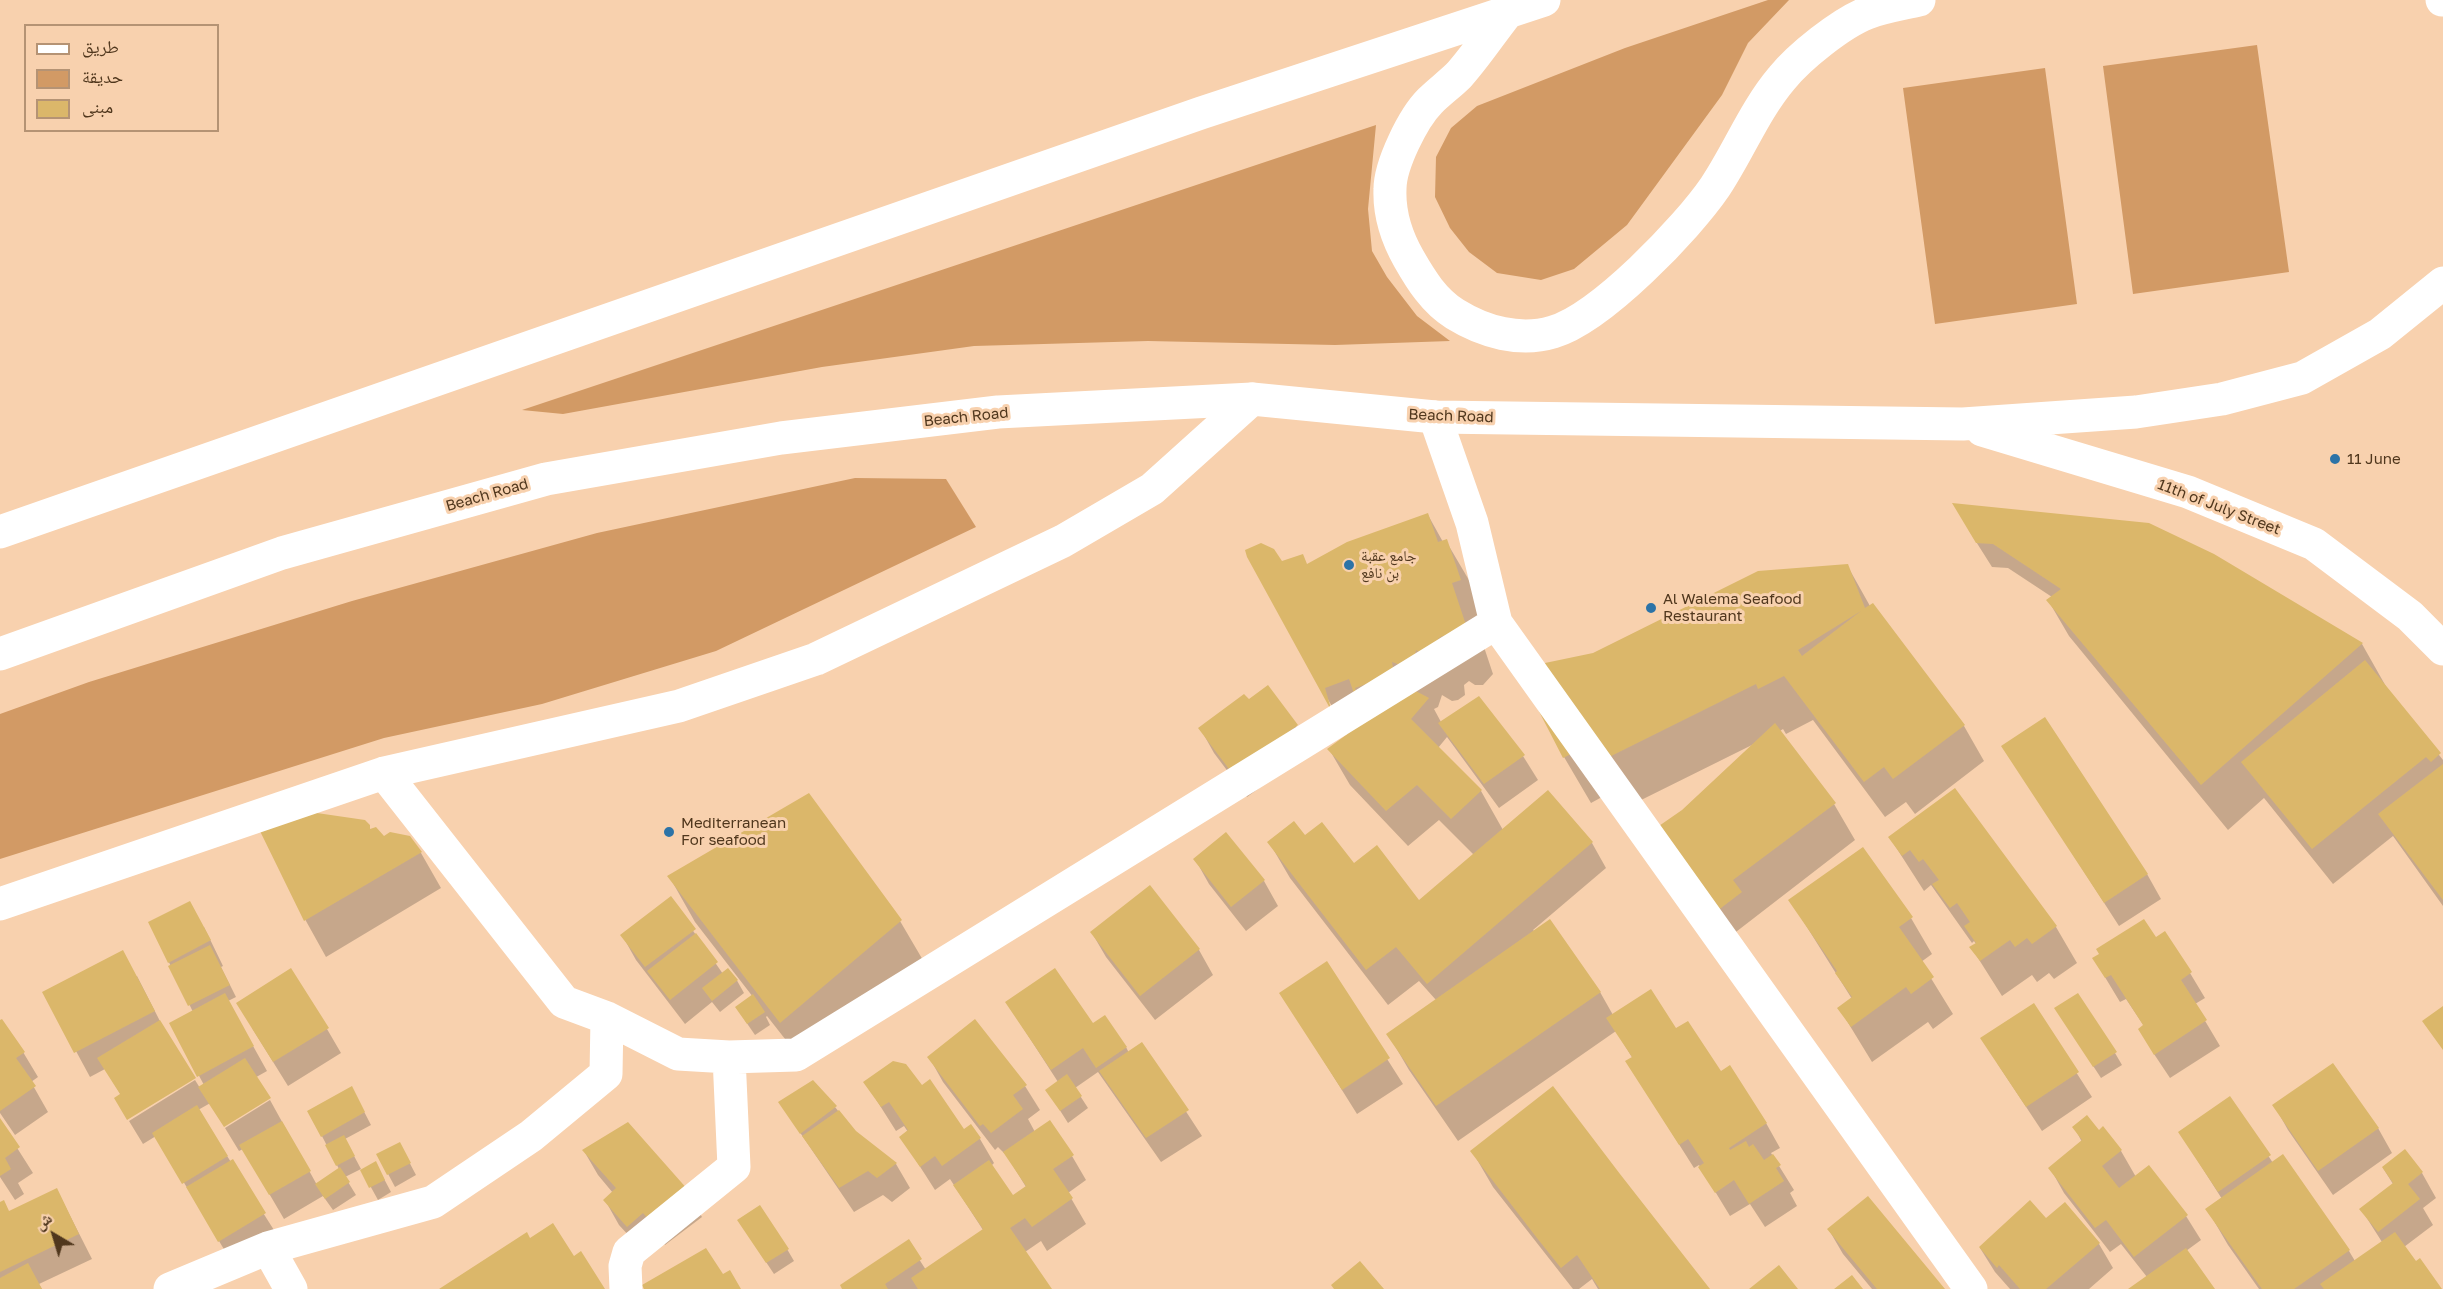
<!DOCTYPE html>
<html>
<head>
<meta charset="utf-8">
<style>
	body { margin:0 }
	#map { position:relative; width:2443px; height:1289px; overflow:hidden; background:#f8d1ae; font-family:"Golos Text","Noto Naskh Arabic",sans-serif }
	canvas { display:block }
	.legend { position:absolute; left:24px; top:24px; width:195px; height:108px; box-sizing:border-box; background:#f8d1ae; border:2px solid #b59374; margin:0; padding:8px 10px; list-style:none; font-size:18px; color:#50371d }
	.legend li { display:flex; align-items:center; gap:12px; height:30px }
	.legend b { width:30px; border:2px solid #b59374 }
	.north { position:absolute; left:24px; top:1205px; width:60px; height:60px; -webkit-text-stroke:4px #f8d1ae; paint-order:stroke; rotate:322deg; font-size:16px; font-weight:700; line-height:24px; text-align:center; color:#50371d }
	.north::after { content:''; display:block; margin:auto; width:21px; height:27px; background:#50371d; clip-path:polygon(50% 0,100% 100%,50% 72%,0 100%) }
</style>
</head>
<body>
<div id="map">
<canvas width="2443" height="1289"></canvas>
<ul class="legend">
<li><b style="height:8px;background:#fff"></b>طريق</li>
<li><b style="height:16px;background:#d29a65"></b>حديقة</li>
<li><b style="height:16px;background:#dbb76a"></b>مبنى</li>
</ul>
<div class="north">ش</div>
</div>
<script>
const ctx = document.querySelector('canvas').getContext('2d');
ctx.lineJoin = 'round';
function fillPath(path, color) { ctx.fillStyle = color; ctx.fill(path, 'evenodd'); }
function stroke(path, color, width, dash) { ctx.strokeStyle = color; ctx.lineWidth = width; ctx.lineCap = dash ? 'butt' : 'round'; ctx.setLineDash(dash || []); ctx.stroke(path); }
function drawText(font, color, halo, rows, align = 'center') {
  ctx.font = font + ' "Golos Text","Noto Naskh Arabic",sans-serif'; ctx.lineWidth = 6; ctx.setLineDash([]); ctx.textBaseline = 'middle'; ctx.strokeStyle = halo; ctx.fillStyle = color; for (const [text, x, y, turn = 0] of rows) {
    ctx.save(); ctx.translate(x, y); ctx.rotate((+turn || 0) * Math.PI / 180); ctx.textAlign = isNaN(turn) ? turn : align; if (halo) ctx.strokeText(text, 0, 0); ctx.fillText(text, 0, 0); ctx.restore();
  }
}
fillPath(new Path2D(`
	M1768,0H1789L1748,43L1722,95L1627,225L1574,269L1541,280L1497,273L1469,252L1450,228L1435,197L1436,157L1451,128L1477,106L1625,48Z
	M2257,45L2289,272L2133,294L2103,66Z
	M2045,68L2077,304L1935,324L1903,88Z
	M1376,125L1368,209L1372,251L1387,277L1417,316L1450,341L1335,345L1148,341L974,346L822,367L563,414L522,410Z
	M855,478L946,479L976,527L716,651L542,704L384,738L0,859V714L89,682L352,601L597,533Z`), '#d29a65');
fillPath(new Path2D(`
	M1428,515L1443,542L1446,541L1473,587L1486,626L1478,629L1493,674L1483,685H1475L1469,681L1464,685L1465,695L1458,700L1452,701L1442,695L1438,707L1434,709L1441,722L1523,756L1538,780L1499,808L1447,737L1438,748L1481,791L1503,830L1592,843L1606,868L1533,930L1600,992L1613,1015L1676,1031L1720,1073L1766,1123L1780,1148L1771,1153L1794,1190L1790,1193L1797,1206L1765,1227L1750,1204L1730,1216L1699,1165L1694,1168L1627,1062L1633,1059L1616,1031L1458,1141L1409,1070L1388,1034L1436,1000L1419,981L1388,1005L1290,878L1269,842L1305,837L1419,902L1474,855L1439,820L1408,846L1350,785L1329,749L1348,735L1248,557L1308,566Z
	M1968,529L2214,555L2362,644L2388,690L2443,760V906L2393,836L2333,884L2264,798L2228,830L2069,636L2048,600L2052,597L2008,568L1992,567Z
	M1847,565L1870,606L1964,726L1984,761L1915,814L1906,802L1885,817L1813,720L1786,734L1783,729L1780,731L1834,804L1855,840L1732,935L1672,853L1683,811L1754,744L1623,809L1613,791L1591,803L1564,757L1594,654Z
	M1249,701L1296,726L1311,750L1247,797L1214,753L1200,728Z
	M2003,746L2147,874L2161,899L2119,926Z
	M1955,790L2056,927L2077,963L2054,979L2049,973L2037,982L2032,975L2002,996L1971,947L1976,944L1974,941L1972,943L1931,885L1924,891L1890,838Z
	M369,826L371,831L384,838L421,853L441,888L326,957L306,921L260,827Z
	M1863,849L1911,918L1932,954L1921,962L1953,1014L1933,1029L1928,1022L1872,1062L1839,1008L1852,999L1790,900Z
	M1195,859L1264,881L1278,906L1246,931L1209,884Z
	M669,876L900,921L927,967L807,1067L767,1016L766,1017L770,1025L755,1035L744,1019L753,997L695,922Z
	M1150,887L1199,950L1213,975L1155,1020L1106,957L1092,933Z
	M671,899L723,974L735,977L744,993L720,1012L712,1002L685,1024L636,960L622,935Z
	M150,923L204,927L223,966L221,967L236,997L228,1001L267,1071L198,1110L279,1238L234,1266L156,1136L143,1144L129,1121L195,1080L200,1088L204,1085L171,1024L193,1012Z
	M2156,939L2190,973L2205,998L2195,1004L2220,1046L2170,1078L2154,1054L2144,1026L2126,999L2120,1002L2094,959Z
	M1326,963L1403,1084L1357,1114L1281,993Z
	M137,976L165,1031L121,1095L105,1069L90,1077L44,992Z
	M1007,1003L1093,1025L1126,1047L1129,1053L1142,1044L1202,1136L1161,1162L1098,1072L1075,1088L1088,1108L1068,1123L1047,1090L1058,1082Z
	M2033,1005L2092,1097L2042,1131L1997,1063Z
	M2063,1020L2115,1053L2122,1065L2101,1078Z
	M0,1022L23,1052L38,1077L31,1082L48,1112L15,1135L0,1113Z
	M252,1028L327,1029L341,1053L288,1086Z
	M929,1057L1025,1086L1040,1110L1028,1119L1035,1132L1072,1156L1086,1180L1068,1193L1086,1224L1047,1251L1041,1241L1025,1252L1050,1289H844L908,1242L926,1270L983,1230L950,1179L935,1190L901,1137L908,1132L904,1126L896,1131L865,1082L922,1088L964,1131L980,1139L994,1163L991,1166L1012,1197L1026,1187L1007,1156L998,1147L995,1150L943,1082Z
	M2230,1098L2273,1163L2349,1251L2355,1261L2382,1242L2361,1209L2393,1184L2383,1168L2405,1151L2422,1173L2436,1198L2423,1208L2433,1225L2404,1247L2416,1263L2441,1289H2259L2228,1245L2207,1209L2222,1199L2180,1133Z
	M270,1100L317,1185L339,1169L309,1111L358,1100L371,1125L345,1139L361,1169L345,1177L356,1195L333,1210L323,1196L284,1219L243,1149L239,1151L225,1128Z
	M780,1103L835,1107L855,1132L896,1164L910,1188L892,1202L883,1195L854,1212Z
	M2274,1105L2378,1128L2392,1153L2333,1195L2288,1130Z
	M0,1121L33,1173L18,1183L24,1194L15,1200L0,1177Z
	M2074,1127L2098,1132L2121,1151L2136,1177L2186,1216L2201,1240L2186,1251L2213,1289H2131L2147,1277L2121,1244L2110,1252L2064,1193L2050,1168L2082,1142Z
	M584,1151L687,1192L702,1217L665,1245L658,1237L642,1250L619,1225L605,1200L613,1193L598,1175Z
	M1472,1151L1709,1289H1598L1592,1279L1579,1289H1573L1493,1187Z
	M378,1155L406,1156L416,1175L395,1187Z
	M362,1171L382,1175L391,1192L378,1200Z
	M57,1190L92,1259L39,1284L42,1289H0V1204L10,1213Z
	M1829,1230L1943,1289H1872L1843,1254Z
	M746,1232L787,1249L794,1261L774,1274Z
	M2099,1244L2113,1268L2089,1289H2010L1995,1272L1980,1248Z`), '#0003');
fillPath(new Path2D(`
	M1952,503L2149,523L2214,554L2363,643L2201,785L2046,600L2061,589L1993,544L1976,543Z
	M1428,513L1438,542L1447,539L1461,580L1452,583L1467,628L1448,640L1442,636L1438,639L1440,644L1422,654L1416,650L1414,659L1401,665L1392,662L1394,674L1355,688L1361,704L1358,705L1349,679L1325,688L1332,712L1247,557L1245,550L1261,543L1274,549L1282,561L1303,554L1307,564L1347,542Z
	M1848,564L1865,608L1873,603L1965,725L1893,779L1884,767L1864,782L1784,676L1758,689L1756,684L1595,764L1587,746L1563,758L1528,690L1547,680L1545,663L1593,653L1758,571ZM1861,611L1802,656L1798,650Z
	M2365,660L2441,753L2431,762L2426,757L2312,849L2241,762Z
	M1268,685L1298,725L1232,773L1198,728L1244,694L1249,699Z
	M1410,688L1429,698L1411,719L1482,790L1451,819L1417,785L1386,811L1327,749Z
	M1479,696L1525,755L1484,784L1438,723Z
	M2045,717L2148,874L2104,903L2001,746Z
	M1775,723L1836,803L1733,880L1742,892L1717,911L1656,828L1682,810Z
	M2443,764V900L2378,814Z
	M1955,788L2057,926L2032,944L2027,938L2015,947L2010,940L1980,961L1969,947L1976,943L1964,926L1970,922L1957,903L1950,908L1932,884L1939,880L1923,859L1919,862L1910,850L1902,856L1888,837Z
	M1548,790L1593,842L1427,984L1396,947L1366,970L1267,842L1294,821L1305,835L1322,822L1354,863L1377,845L1419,900Z
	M809,793L902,920L780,1023L667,876Z
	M310,812L365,820L370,825V829L376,827L384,836L390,832L410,836L422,852L304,921L258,827Z
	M1226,832L1265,880L1231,907L1193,859Z
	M1863,847L1913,917L1899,927L1934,977L1911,994L1906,987L1851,1027L1837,1008L1852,997L1835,973L1837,971L1788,900Z
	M1150,885L1200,949L1140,996L1090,932Z
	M671,896L696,929L645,967L620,935Z
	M190,901L211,940L168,963L148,922Z
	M1550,919L1601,992L1436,1106L1386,1034Z
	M2144,919L2156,937L2165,931L2192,972L2181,980L2207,1020L2154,1055L2138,1029L2143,1025L2111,975L2105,978L2092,958L2099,954L2096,949Z
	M696,933L718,962L670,1000L647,971Z
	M210,945L230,985L188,1006L168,966Z
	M123,950L155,1011L74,1053L42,992Z
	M1327,961L1390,1058L1342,1090L1279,993Z
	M291,968L329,1028L273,1062L236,1003Z
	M728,968L738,980L712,1001L702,988Z
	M1055,968L1093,1023L1105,1015L1127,1047L1096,1068L1083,1048L1051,1070L1005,1002Z
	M1651,989L1676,1028L1688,1021L1721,1071L1730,1065L1767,1123L1729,1148L1730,1150L1746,1141L1749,1147L1753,1144L1764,1160L1773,1154L1781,1165L1776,1168L1784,1181L1749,1204L1734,1180L1715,1193L1698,1167L1704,1163L1688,1139L1679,1145L1625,1061L1632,1057L1606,1018Z
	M225,993L254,1046L197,1077L169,1023Z
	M2078,993L2117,1052L2093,1067L2054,1008Z
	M753,994L765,1012L747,1024L735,1007Z
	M2034,1003L2079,1072L2026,1107L1980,1038Z
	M2443,1006V1050L2422,1021Z
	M2,1019L25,1052L16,1058L36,1086L0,1111V1020Z
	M975,1019L1027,1085L1013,1095L1023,1109L991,1133L983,1124L980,1126L927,1057Z
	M160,1020L196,1078L127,1120L114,1098L120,1094L97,1058Z
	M1142,1042L1189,1110L1146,1138L1099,1071Z
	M245,1058L271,1098L224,1127L198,1087Z
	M893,1061L906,1064L922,1085L930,1079L964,1129L971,1124L981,1138L942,1166L935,1156L920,1167L899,1137L908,1130L889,1102L881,1107L863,1082Z
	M2333,1063L2379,1128L2318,1171L2272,1105Z
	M1067,1074L1082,1096L1060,1111L1045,1090Z
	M813,1080L837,1106L800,1134L778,1102Z
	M352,1086L365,1112L321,1137L307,1111Z
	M1553,1086L1620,1174L1710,1289H1600L1577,1255L1561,1268L1537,1238L1470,1151Z
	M2230,1096L2271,1155L2218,1192L2178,1132Z
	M197,1105L228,1156L182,1184L152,1133Z
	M839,1110L856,1131L897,1163L877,1178L868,1171L839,1188L802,1136Z
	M2087,1115L2099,1130L2103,1126L2122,1150L2102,1166L2119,1188L2149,1165L2188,1215L2134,1257L2106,1220L2095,1228L2048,1168L2082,1140L2072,1127Z
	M0,1118L20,1147L5,1158L11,1169L0,1176Z
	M1050,1120L1074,1155L1053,1169L1073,1198L1032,1227L1025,1218L1010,1228L1052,1289H918L911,1278L983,1229L953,1185L989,1160L1013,1195L1026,1186L1003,1152Z
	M282,1121L311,1171L269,1195L239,1145Z
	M628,1122L689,1191L650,1221L643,1213L627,1227L603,1200L616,1188L582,1150Z
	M344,1135L355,1156L336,1166L325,1145Z
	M400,1142L411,1163L387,1175L376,1154Z
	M2405,1149L2423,1172L2408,1184L2420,1199L2378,1232L2359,1209L2393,1183L2382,1167Z
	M2283,1154L2350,1250L2294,1289H2262L2205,1209Z
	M233,1159L266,1213L218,1242L186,1187Z
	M376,1161L385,1180L369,1188L360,1170Z
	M340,1167L350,1182L325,1199L315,1184Z
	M57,1188L79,1234L0,1272V1202L4,1200L9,1211Z
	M1868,1196L1945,1289H1877L1827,1229Z
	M2030,1200L2046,1218L2065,1202L2100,1243L2046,1289H2020L1999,1265L1997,1268L1979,1247Z
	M760,1205L789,1249L766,1263L737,1220Z
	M553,1223L574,1256L581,1251L605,1289H439L527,1232L530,1238Z
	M2395,1232L2416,1261L2420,1258L2442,1289H2324L2320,1284Z
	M909,1239L922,1259L885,1284L888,1289H842L840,1285Z
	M706,1248L723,1274L730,1270L741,1289H644L642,1285Z
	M2186,1248L2215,1289H2128Z
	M1360,1261L1384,1289H1334L1331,1285Z
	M28,1263L42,1289H0V1278Z
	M1779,1265L1798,1289H1749Z
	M1852,1275L1863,1289H1834Z`), '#dbb76a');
stroke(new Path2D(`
	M1496,623L1971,1289
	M384,773L564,1002L607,1018L678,1054L729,1057L796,1055L1496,623L1472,523L1435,417
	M0,904L384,773L679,706L816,659L1063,541L1152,489L1252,399
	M268,1248L291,1289
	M170,1289L268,1248L433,1202L531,1136L606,1074L607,1018
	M626,1289L625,1266L629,1252L734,1167L729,1057`), '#fff', 33);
stroke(new Path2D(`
	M2442,0H2443
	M1507,13C1491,33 1476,56 1459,75C1450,84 1439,92 1430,101C1413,118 1390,165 1390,189C1389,213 1397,238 1409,259C1421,280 1434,301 1455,314C1484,332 1520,342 1553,332C1601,318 1687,228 1715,187C1739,151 1754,111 1782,78C1799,57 1841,23 1867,13C1883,7 1902,4 1919,0
	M1982,430L2188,492L2314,544L2410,616L2443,649
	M0,532L1201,113L1544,0
	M0,654L282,553L546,479L781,438L998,412L1252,399L1435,417L1963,424L2136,412L2222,399L2302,378L2380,334L2443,283`), '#fff', 33);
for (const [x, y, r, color] of [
	[2335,459,6,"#2c73a7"],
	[1349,565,6,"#2c73a7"],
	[1651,608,6,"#2c73a7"],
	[669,832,6,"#2c73a7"]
]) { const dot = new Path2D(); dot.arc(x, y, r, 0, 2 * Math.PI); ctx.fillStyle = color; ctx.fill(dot); stroke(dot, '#f8d1ae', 2); }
drawText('15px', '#50371d', '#f8d1ae', [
	["Beach Road",1451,416,2],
	["Beach Road",966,417,-6],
	["Beach Road",487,495,-16],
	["11th of July Street",2219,507,21]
]);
drawText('15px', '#50371d', '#f8d1ae', [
	["11 June",2347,459],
	["جامع عقبة",1361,556],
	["بن نافع",1361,573],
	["Al Walema Seafood",1663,599],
	["Restaurant",1663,616],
	["Mediterranean",681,823],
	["For seafood",681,840]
], 'left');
</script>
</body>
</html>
